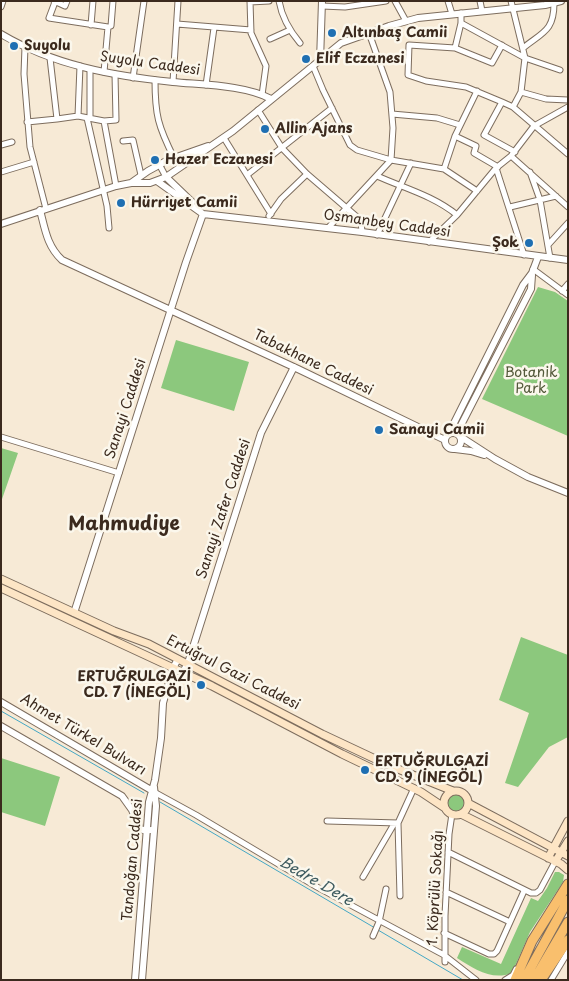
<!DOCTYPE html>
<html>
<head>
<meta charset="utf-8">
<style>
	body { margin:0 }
	#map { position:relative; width:569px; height:981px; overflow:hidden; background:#f7ead6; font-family:"Playpen Sans",sans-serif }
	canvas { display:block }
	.frame { position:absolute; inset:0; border:2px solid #3b2a1e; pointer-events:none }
</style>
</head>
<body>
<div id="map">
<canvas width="569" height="981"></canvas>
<div class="frame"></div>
</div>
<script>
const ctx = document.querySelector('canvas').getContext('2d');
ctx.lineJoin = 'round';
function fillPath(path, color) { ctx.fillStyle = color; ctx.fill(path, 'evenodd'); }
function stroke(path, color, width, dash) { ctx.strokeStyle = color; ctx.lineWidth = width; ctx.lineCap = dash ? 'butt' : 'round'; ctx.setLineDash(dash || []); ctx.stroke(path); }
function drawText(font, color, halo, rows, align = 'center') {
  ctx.font = font + ' "Playpen Sans",sans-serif'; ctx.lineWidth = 5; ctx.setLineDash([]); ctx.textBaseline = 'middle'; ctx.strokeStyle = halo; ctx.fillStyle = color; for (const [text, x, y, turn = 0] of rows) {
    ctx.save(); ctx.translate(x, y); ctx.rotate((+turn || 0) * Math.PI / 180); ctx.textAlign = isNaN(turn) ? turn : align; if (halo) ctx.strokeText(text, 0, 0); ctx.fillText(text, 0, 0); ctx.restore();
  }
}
fillPath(new Path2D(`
	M538,287L555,292L568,301V436L482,399Z
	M176,340L249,362L234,411L161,388Z
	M1,448L18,453L1,502Z
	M521,637L568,655V737L549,747L518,787L505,783L529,713L499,700Z
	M1,758L60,777L45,826L1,812Z
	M448 803a8 8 0 1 1 16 0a8 8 0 1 1-16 0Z
	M555,872H559L564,875L563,882L530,932L512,973C492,981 474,969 457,958L462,947L501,964L531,898L538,901L547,888Z`), '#8cc87d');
stroke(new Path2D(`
	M1,711L144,793
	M160,802L375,928
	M378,930L463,980`), '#44a7c4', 1);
const minor = new Path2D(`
	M54,1L65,6L67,1
	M250,1L251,33L266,66L262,95
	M279,1C282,18 289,30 300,43
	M395,1L406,21
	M448,1L452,14
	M480,1L482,11
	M511,1L525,58L521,92L513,107
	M55,2L49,18L108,27L111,26L113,1
	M250,2L269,1
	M322,6L345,7L386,1
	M1,7L3,1
	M461,23L525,58L560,70
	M177,24L251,30
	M91,25L93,1
	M369,33L390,92L393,128L391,160
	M270,39L290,30
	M502,45L492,63L455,48L409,45L408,75L426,81L466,87L502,102L513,107L568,154
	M25,47L24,74L30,147L46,209
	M455,48L461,23V13
	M523,48C543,32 554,31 554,3
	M313,66L323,90L350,145L357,150L391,160L444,169L477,191
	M104,72L108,27
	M115,74L116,120L104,121L116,186
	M133,78L144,1
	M155,80C155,115 158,126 174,158
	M173,82L178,1
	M206,85L214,28
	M521,92L546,99L568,100
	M502,102L484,135L515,152
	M258,110L282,148L307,174L357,217L361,221L362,232
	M392,114L437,118L460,125
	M78,116L80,66
	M87,118L107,206L109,228
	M90,118V69
	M57,119L78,116L104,121
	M27,122L57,119L50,58
	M455,136L476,146L474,153L498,167
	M224,138L271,214
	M123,141L133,140L141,175
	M1,145L12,142
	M511,156L568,207
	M159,164L166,177
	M496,168L524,255
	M444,169L455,136L477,91
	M1,172L34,162
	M530,172L540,200L550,258
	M247,175L332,108
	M377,176C404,188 434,196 457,215
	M510,207L556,196
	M269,216L281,199L307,174
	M328,228L391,160
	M377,235L411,163
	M429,242L457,215L496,168L511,156L534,126L568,107
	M548,245L568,223
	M533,269L568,295
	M562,291L568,284
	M1,437L119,473
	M154,792L196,815L317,887L444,955L476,980
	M327,821L398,823
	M448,852L531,893H536L540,890L555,862
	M363,877L394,824
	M446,892L510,922
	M400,896L398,823L414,788
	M444,933L489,954H494L497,951L524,891
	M373,936L379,922L386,889
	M445,962V916L449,834L452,814
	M505,980L513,975L516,969
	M551,980L568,952`);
const tertiary = new Path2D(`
	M1,34C53,65 113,76 173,82C203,85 245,85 271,99
	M320,61L322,1
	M166,177L192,202
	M157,181L203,214L362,232L568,260
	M131,183L148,171L168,160L208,146
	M40,210C45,229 47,246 62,260L298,369L445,440
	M1,224L116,186L131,183H150L166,177L233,131L341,43L389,26L418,18L545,5L561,1
	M445 441a8 8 0 1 1 16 0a8 8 0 1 1-16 0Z
	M449,433L523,285L532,273L538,257
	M457,433L531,289L532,275
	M461,437L495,459L528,477L568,493
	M455,449L471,451L484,455
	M74,613L186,262L203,214
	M183,672L188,663L261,433L294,367
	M1,702L151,790
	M1,726L122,796L132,810L140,829L147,831L150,830
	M135,980L149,802L155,780L161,738L163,703L173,668L178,659
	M142,980L156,806L154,787`);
const secondary = new Path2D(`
	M1,579L114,631L149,644L322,734L388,765L453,791
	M1,588L212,686L342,754L421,792L445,808
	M444 803a12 12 0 1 1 24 0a12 12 0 1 1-24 0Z
	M468,803L568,856
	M461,814L561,864L568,870
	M548,858L568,821
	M555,862L568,841`);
const trunk = new Path2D(`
	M515,980L532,941L568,884
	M524,980L568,900
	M534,980L568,922
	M541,980L568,940`);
stroke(minor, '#7d6d5e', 7);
stroke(tertiary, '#7d6d5e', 8);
stroke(secondary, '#7d6d5e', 9);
stroke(trunk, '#7d6d5e', 11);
stroke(minor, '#fff', 5);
stroke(tertiary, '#fff', 6);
stroke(secondary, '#fde5c5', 7);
stroke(trunk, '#f9bf6d', 9);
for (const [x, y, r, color] of [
	[332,33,5,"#1f6fb2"],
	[14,46,5,"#1f6fb2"],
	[306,59,5,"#1f6fb2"],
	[265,129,5,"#1f6fb2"],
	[155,160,5,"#1f6fb2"],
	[121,203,5,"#1f6fb2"],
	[529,243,5,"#1f6fb2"],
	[379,430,5,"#1f6fb2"],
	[201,685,5,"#1f6fb2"],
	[365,770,5,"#1f6fb2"]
]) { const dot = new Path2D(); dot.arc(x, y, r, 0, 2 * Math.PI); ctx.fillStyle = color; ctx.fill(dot); stroke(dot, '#fbf7ec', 2); }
drawText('bold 14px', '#3b2a1e', '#fbf7ec', [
	["Altınbaş Camii",342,33],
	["Suyolu",24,46],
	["Elif Eczanesi",316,59],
	["Allin Ajans",275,129],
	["Hazer Eczanesi",165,160],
	["Hürriyet Camii",131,203],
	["Şok",519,243,"right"],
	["Sanayi Camii",389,430],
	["ERTUĞRULGAZİ",191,677,"right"],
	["CD. 7 (İNEGÖL)",191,693,"right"],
	["ERTUĞRULGAZİ",375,762],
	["CD. 9 (İNEGÖL)",375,778]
], 'left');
drawText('14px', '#3b2a1e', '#fbf7ec', [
	["Suyolu Caddesi",150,64,8],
	["Osmanbey Caddesi",387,224,8],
	["Tabakhane Caddesi",313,363,26],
	["Sanayi Caddesi",126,409,-72],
	["Sanayi Zafer Caddesi",224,509,-72],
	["Ertuğrul Gazi Caddesi",233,673,27],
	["Ahmet Türkel Bulvarı",83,735,31],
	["Tandoğan Caddesi",133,860,-85],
	["1. Köprülü Sokağı",436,888,-87]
]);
drawText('14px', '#53593a', '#fbf7ec', [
	["Botanik",531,373],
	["Park",531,389]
]);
drawText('italic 15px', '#3f5c60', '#fbf7ec', [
	["Bedre Dere",316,882,30]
]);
drawText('bold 19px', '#3b2a1e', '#fbf7ec', [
	["Mahmudiye",124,525]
]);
</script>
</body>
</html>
